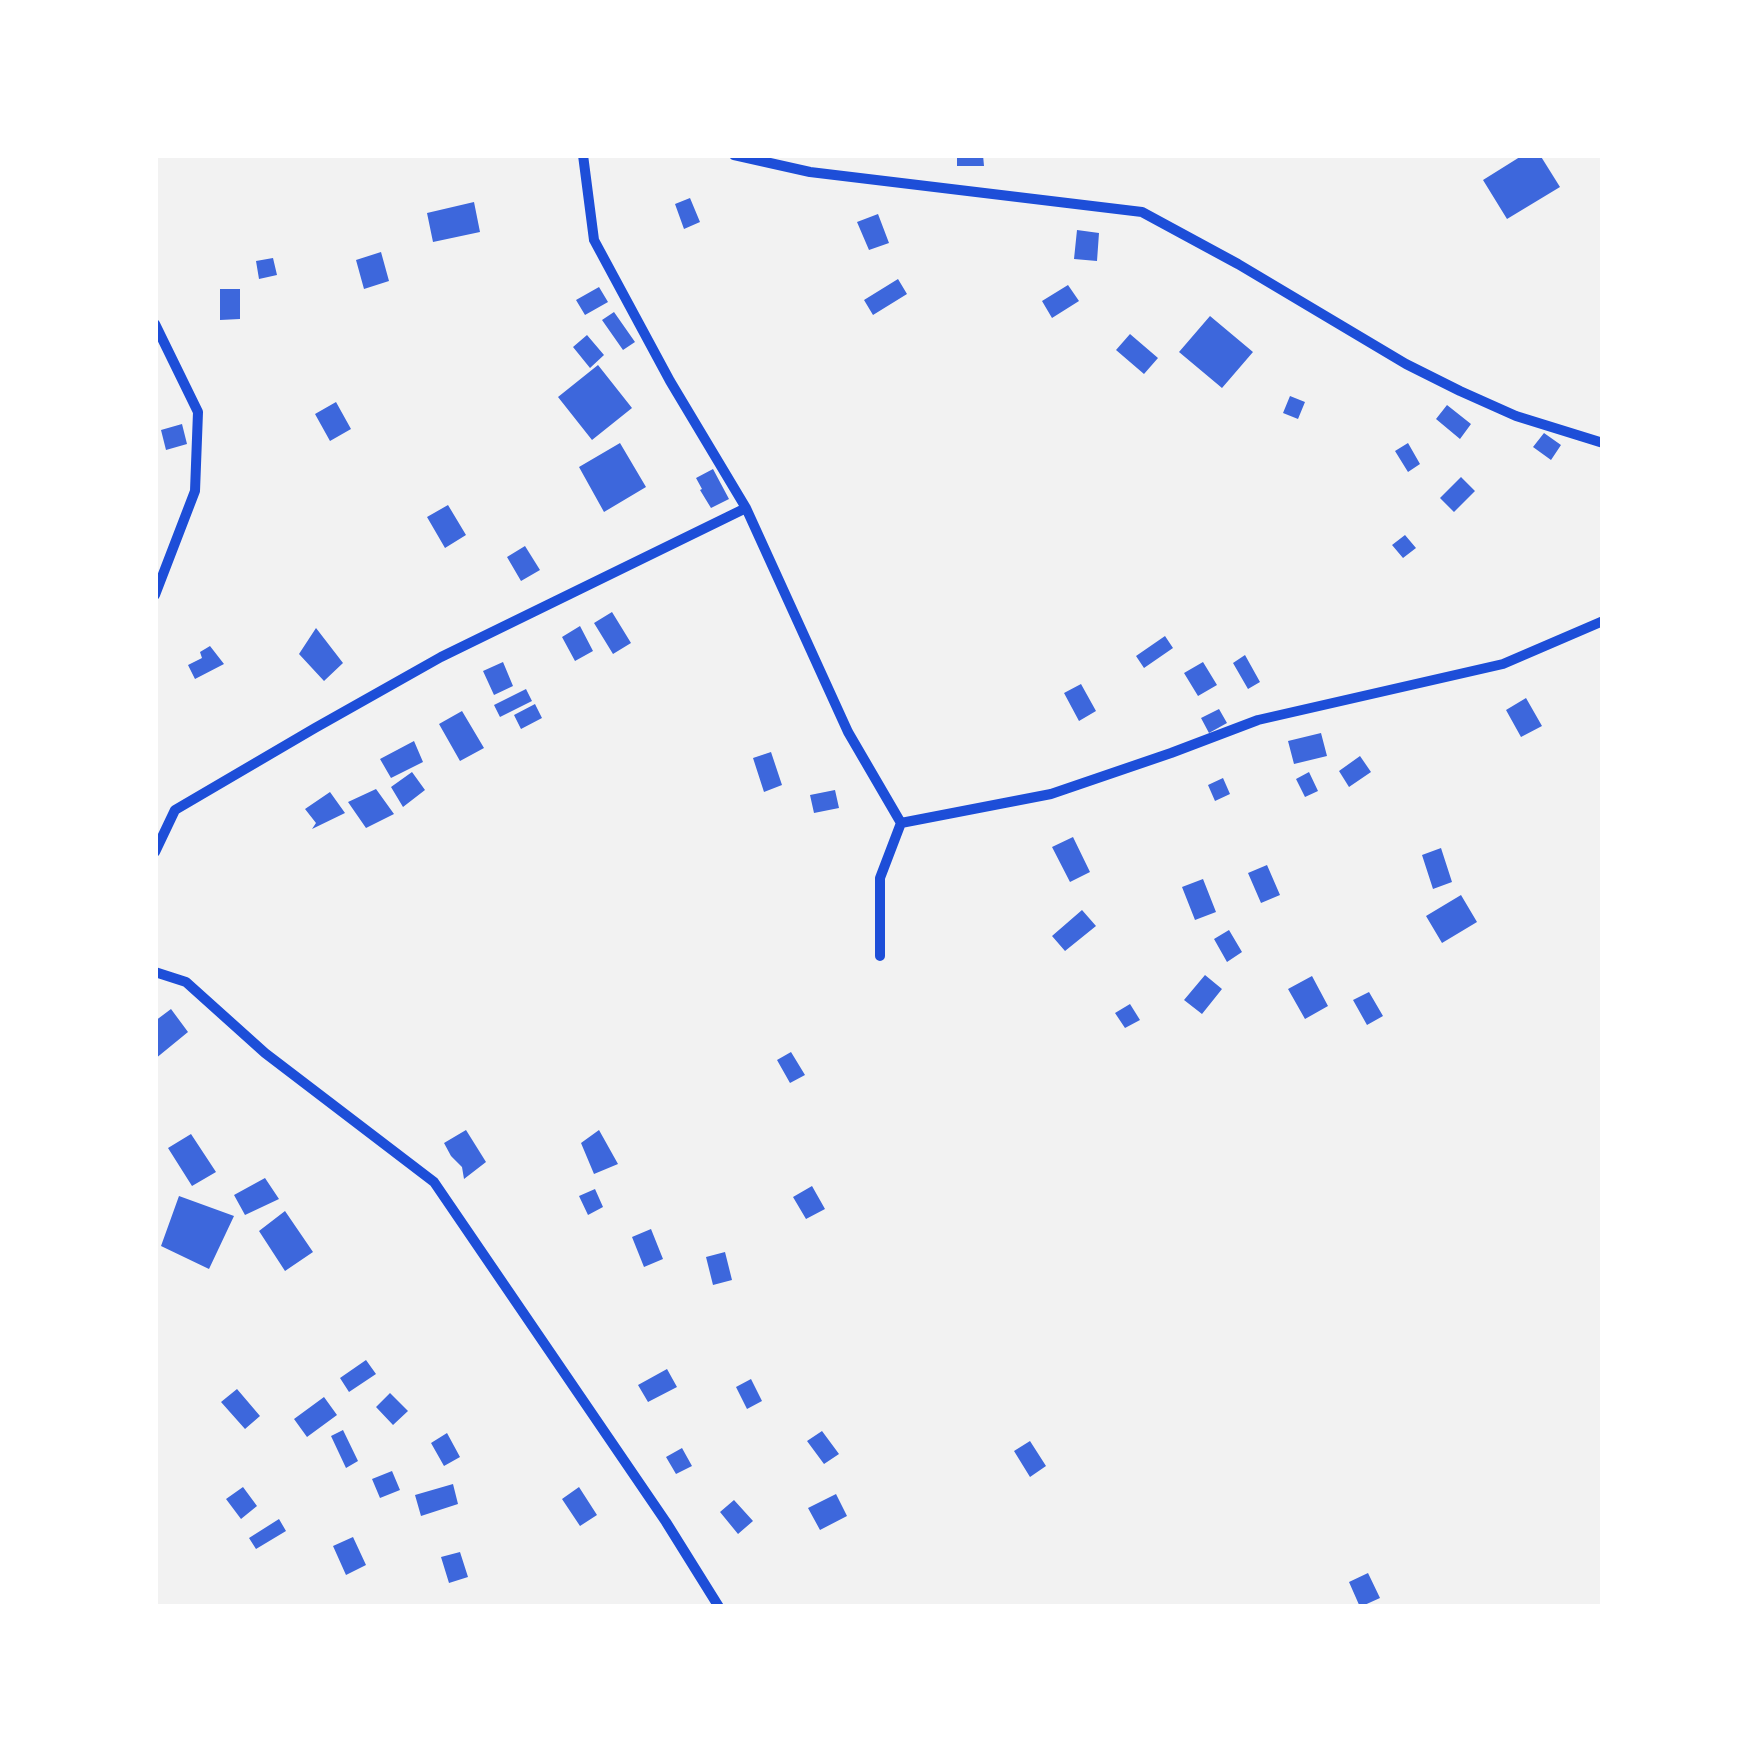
<!DOCTYPE html>
<html>
<head>
<meta charset="utf-8">
<style>
	body { margin:0 }
	#map { position:relative; width:1758px; height:1762px; overflow:hidden; background:#f2f2f2; font-family:"Space Grotesk",sans-serif }
	canvas { display:block }
	.frame { position:absolute; inset:0; border:158px solid #fff; pointer-events:none }
</style>
</head>
<body>
<div id="map">
<canvas width="1758" height="1762"></canvas>
<div class="frame"></div>
</div>
<script>
const ctx = document.querySelector('canvas').getContext('2d');
ctx.lineJoin = 'round';
function fillPath(path, color) { ctx.fillStyle = color; ctx.fill(path, 'evenodd'); }
function stroke(path, color, width, dash) { ctx.strokeStyle = color; ctx.lineWidth = width; ctx.lineCap = dash ? 'butt' : 'round'; ctx.setLineDash(dash || []); ctx.stroke(path); }
fillPath(new Path2D(`
	M957,155H983L984,166H957Z
	M1523,155H1540L1560,187L1507,219L1483,180Z
	M690,198L700,222L684,229L675,204Z
	M474,202L480,232L433,242L427,213Z
	M878,214L889,243L869,250L857,222Z
	M1077,230L1099,233L1097,261L1074,259Z
	M381,252L389,281L364,289L356,260Z
	M273,258L277,275L259,279L256,261Z
	M898,279L907,294L873,315L864,300Z
	M1068,285L1079,301L1052,318L1042,301Z
	M599,287L608,302L585,315L576,300Z
	M220,289H240V319L220,320Z
	M614,312L635,342L623,350L602,320Z
	M1210,316L1253,352L1222,388L1179,352Z
	M1130,334L1158,358L1144,374L1116,350Z
	M587,335L604,355L590,368L573,347Z
	M598,365L632,408L592,440L558,397Z
	M1290,396L1305,402L1298,419L1283,413Z
	M336,402L351,429L330,441L315,414Z
	M1447,405L1471,424L1460,439L1436,419Z
	M182,424L187,444L166,450L161,430Z
	M1544,433L1561,445L1551,460L1533,447Z
	M620,443L646,487L604,512L579,467Z
	M1408,443L1420,464L1408,472L1395,451Z
	M713,469L729,499L711,508L700,490L702,489L696,478Z
	M1461,477L1475,491L1454,512L1440,498Z
	M448,505L466,535L445,548L427,517Z
	M1405,535L1416,548L1403,558L1392,545Z
	M525,546L540,570L521,581L507,557Z
	M612,612L631,643L613,654L594,623Z
	M580,626L593,651L575,661L562,637Z
	M316,628L343,663L324,681L299,654Z
	M1165,636L1173,648L1144,668L1136,656Z
	M210,646L224,664L195,679L188,665L202,658L200,652Z
	M1245,655L1260,682L1248,689L1233,663Z
	M503,662L513,686L494,695L483,671Z
	M1203,662L1217,685L1198,696L1184,673Z
	M1081,684L1096,711L1079,721L1064,693Z
	M526,689L532,701L500,717L494,705Z
	M1526,698L1542,726L1521,737L1506,710Z
	M535,704L542,718L521,729L514,715Z
	M1219,709L1227,723L1209,733L1201,718Z
	M462,711L484,748L460,761L439,724Z
	M1321,733L1327,756L1294,764L1288,741Z
	M414,741L423,762L391,778L380,759Z
	M771,752L782,785L764,792L753,758Z
	M1360,756L1371,772L1349,787L1339,771Z
	M412,772L425,790L403,807L391,787Z
	M1309,772L1318,791L1305,797L1296,779Z
	M1223,778L1230,794L1215,801L1208,785Z
	M376,789L394,814L366,828L348,802Z
	M835,790L839,808L814,813L810,795Z
	M330,792L345,813L312,829L316,823L305,809Z
	M1073,837L1090,872L1070,882L1052,847Z
	M1441,848L1452,882L1433,889L1422,855Z
	M1267,865L1280,895L1261,903L1248,873Z
	M1203,879L1216,912L1195,920L1182,887Z
	M1461,895L1477,922L1442,943L1426,916Z
	M1082,910L1096,926L1065,951L1052,936Z
	M1229,930L1242,952L1227,962L1214,939Z
	M1205,975L1222,989L1202,1014L1184,1000Z
	M1312,976L1328,1006L1305,1019L1288,989Z
	M1369,992L1383,1016L1367,1025L1353,1000Z
	M1130,1004L1140,1020L1125,1028L1115,1013Z
	M171,1009L188,1032L155,1059V1021Z
	M791,1052L805,1075L790,1083L777,1060Z
	M466,1130L486,1162L464,1179L462,1167L451,1156L444,1143Z
	M599,1130L618,1164L594,1174L581,1143Z
	M191,1134L216,1172L192,1186L168,1148Z
	M265,1178L279,1199L245,1215L234,1195Z
	M812,1186L825,1209L806,1219L793,1197Z
	M595,1189L603,1207L588,1215L579,1196Z
	M179,1196L234,1216L209,1269L161,1246Z
	M285,1211L313,1252L285,1271L259,1231Z
	M651,1229L663,1259L644,1267L632,1237Z
	M725,1252L732,1280L713,1285L706,1257Z
	M366,1360L376,1374L349,1392L340,1378Z
	M667,1369L677,1387L648,1402L638,1385Z
	M751,1379L762,1401L747,1409L736,1387Z
	M237,1389L260,1416L245,1429L221,1402Z
	M390,1393L408,1411L393,1425L376,1407Z
	M324,1397L337,1415L307,1437L294,1419Z
	M343,1430L358,1461L346,1468L331,1436Z
	M822,1431L839,1454L824,1464L807,1441Z
	M447,1433L460,1457L444,1466L431,1443Z
	M1030,1441L1046,1466L1030,1477L1014,1451Z
	M682,1448L692,1466L676,1474L666,1457Z
	M392,1471L400,1490L380,1498L372,1479Z
	M453,1484L458,1504L421,1516L415,1495Z
	M243,1487L257,1506L241,1519L226,1499Z
	M579,1487L597,1515L580,1526L562,1499Z
	M836,1494L847,1516L820,1530L808,1508Z
	M734,1500L753,1521L738,1534L720,1512Z
	M279,1519L286,1531L256,1549L249,1538Z
	M353,1537L366,1565L346,1575L333,1546Z
	M460,1552L468,1577L449,1583L441,1557Z
	M1368,1573L1380,1598L1360,1607L1349,1582Z`), '#3d67dc');
stroke(new Path2D(`
	M583,155L594,240L670,381L746,508L848,732L901,823L880,878V956
	M734,155L810,172L1142,212L1238,264L1406,364L1460,391L1516,416L1603,443
	M155,324L198,412L195,491L155,595
	M901,823L1051,794L1171,753L1258,720L1503,664L1603,621
	M155,852L175,810L315,728L441,657L746,508
	M155,972L186,982L265,1053L434,1182L666,1522L719,1607`), '#1d4ed8', 10);
</script>
</body>
</html>
